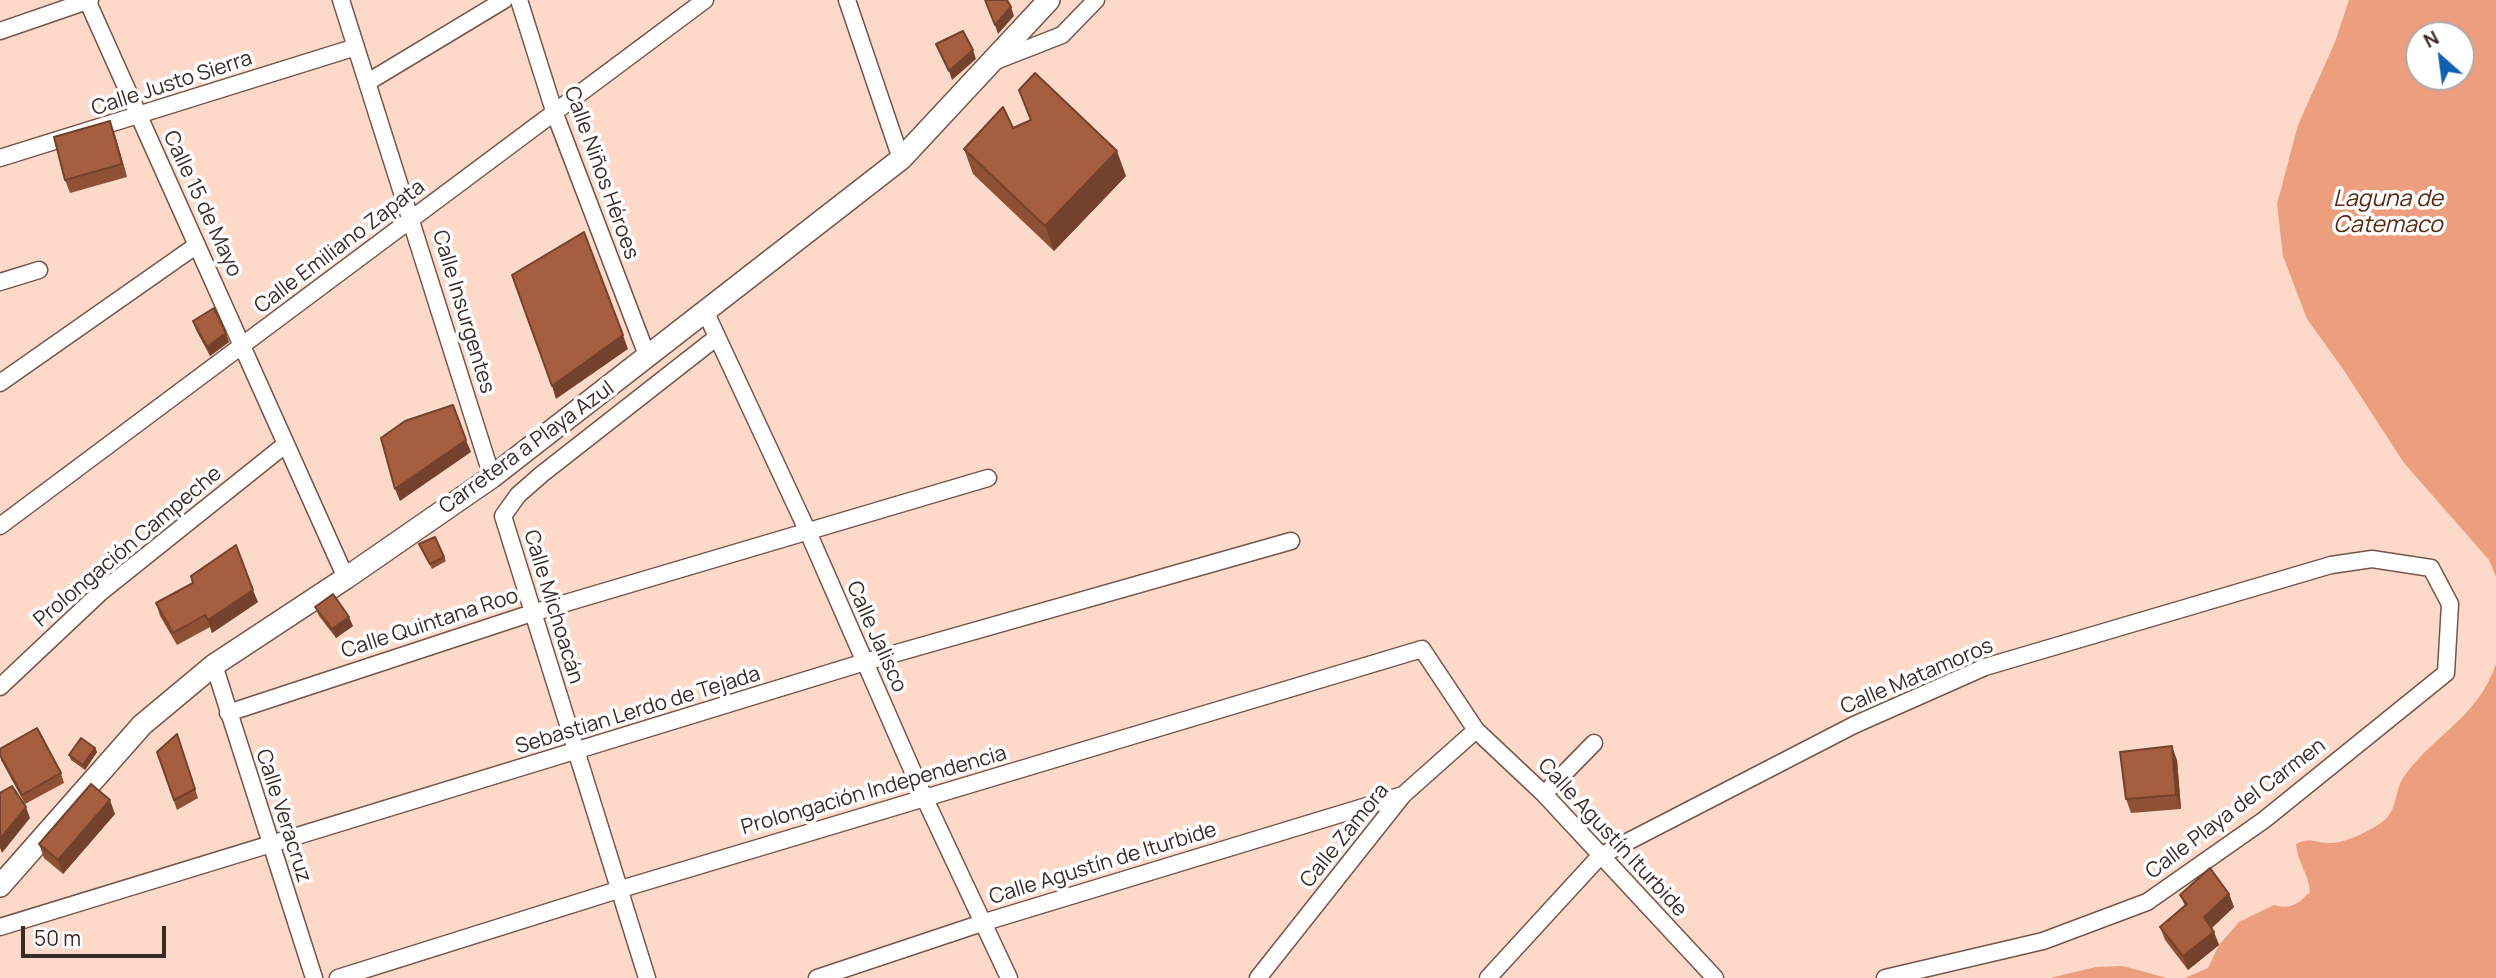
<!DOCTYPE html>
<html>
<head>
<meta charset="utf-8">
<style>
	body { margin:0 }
	#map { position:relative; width:2496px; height:978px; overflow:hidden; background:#fdd9ca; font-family:Manrope,sans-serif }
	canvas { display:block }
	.north { position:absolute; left:2405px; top:21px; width:70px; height:70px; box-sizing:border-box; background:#fff; border:2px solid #b0aaa8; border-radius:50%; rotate:332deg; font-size:19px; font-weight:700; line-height:28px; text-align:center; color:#392b25 }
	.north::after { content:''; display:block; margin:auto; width:24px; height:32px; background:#1161b0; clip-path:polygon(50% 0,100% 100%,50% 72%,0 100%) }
	.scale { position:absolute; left:21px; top:926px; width:145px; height:32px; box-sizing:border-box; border:4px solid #392b25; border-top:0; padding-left:9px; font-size:21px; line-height:24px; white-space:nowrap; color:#392b25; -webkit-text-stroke:5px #fff; paint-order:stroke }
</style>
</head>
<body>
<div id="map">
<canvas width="2496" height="978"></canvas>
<div class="north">N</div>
<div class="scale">50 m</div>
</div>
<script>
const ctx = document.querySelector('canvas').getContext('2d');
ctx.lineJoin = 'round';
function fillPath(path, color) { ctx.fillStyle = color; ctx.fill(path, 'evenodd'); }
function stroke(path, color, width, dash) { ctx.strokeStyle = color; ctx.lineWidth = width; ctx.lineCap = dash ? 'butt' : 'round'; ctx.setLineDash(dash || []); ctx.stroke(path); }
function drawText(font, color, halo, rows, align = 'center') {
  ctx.font = font + ' Manrope,sans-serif'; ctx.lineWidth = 7; ctx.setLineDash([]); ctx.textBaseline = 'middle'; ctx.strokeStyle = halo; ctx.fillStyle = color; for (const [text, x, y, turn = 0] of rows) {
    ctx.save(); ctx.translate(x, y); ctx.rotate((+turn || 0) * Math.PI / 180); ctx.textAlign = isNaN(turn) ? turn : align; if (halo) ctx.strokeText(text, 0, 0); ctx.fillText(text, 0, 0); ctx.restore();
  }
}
fillPath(new Path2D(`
	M2349,0H2496V577L2489,560L2404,463L2343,369L2307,319L2283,256L2277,204L2298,125L2335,42ZM2461,35V77H2419V35Z
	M2496,664V978H2185L2208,968L2219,945L2239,922L2274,905C2290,910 2298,904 2310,892C2309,874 2297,861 2296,844C2310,836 2318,844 2332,843C2348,842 2369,831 2382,822C2399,810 2393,791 2405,775C2435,734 2478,717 2496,664Z
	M2123,966L2167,978H2050L2096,967Z`), '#ec9e7e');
const street = new Path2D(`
	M87,0L346,578
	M341,0L492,477
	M519,0L555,114L648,358
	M847,0L901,159
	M0,31L90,0
	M993,62L1062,35L1096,0
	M368,82L504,0
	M0,158L356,47
	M0,282L39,270
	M706,313L808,532L924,797L1009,978
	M0,383L197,245
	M0,526L705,0
	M214,665L314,978
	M0,687L101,592L286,444
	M228,713L532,613L988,478
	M1544,794L1594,743
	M0,927L865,662L1291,541
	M338,978L621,889L1422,649L1476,730L1544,794L1715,978
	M647,978L503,516L518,495L542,474L717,337
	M817,978L985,922L1403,795
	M1258,978L1403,795L1476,730
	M1488,978L1600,856L1854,725L1985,667L2331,565L2372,559L2431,568L2450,604L2446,673L2264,820L2147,902L2043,941L1885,978`);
const secondary = new Path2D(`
	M0,886L142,725L214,665L346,578L492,477L901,159L1049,0`);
stroke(street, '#745549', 19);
stroke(secondary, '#745549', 24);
stroke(street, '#fff', 16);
stroke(secondary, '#fff', 21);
fillPath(new Path2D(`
	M1013,128L1126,176L1054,251L973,174L964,149Z
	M115,135L127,177L70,193L65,180Z
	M193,321L229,342L210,356L196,330Z
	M419,544L444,557L446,561L432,569Z
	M258,602L212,633L210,627L177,645L160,616L156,603Z
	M315,607L353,626L336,638L319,616Z
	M177,734L198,798L177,810L157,752Z
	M95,748L97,752L85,770L71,760L69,755Z
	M0,749L61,773L64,783L25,804L1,760Z
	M2177,760L2181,809L2131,813L2126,799Z
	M115,814L63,874L44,858L39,844Z
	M2229,894L2234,907L2212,928L2219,945L2188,970L2165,940L2160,927L2185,906L2180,895Z`), '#8e5136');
fillPath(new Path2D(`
	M1011,7L1014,16L998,34L995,25Z
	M973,50L976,59L952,80L949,71Z
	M110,121L115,135L127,177L122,164Z
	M1117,151L1126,176L1054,251L1045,226Z
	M226,333L229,342L210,356L207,347Z
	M623,335L628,349L556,399L552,386Z
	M466,440L471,452L400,501L395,489Z
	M253,590L258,602L212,633L208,620Z
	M349,617L353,626L336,638L332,629Z
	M2172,746L2177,760L2181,809L2176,795Z
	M95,748L97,752L85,770L83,765Z
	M110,800L115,814L63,874L58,860Z
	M26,807L30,818L2,853L0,848V839Z
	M2229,894L2234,907L2209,930L2204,917Z
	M2214,932L2219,945L2188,970L2183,956Z`), '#74422c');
const building = new Path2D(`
	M985,0H1007L1011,7L995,25Z
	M963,31L973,50L949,71L936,44Z
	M1035,73L1117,151L1045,226L964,149L1003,107L1013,128L1031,120L1019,90Z
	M110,121L122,164L65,180L54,137Z
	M584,232L623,335L552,386L512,275Z
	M214,308L226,333L207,347L193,321Z
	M453,405L466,440L395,489L381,438L405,421Z
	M435,537L444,557L430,564L419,544Z
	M236,545L253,590L208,620L205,615L173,633L156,603L193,583L191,576Z
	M333,594L349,617L332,629L315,607Z
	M37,728L61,773L22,795L0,755V749Z
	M177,734L195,789L174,800L157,752Z
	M81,738L95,748L83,765L69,755Z
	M2172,746L2176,795L2126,799L2120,752Z
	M91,784L110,800L58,860L39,844Z
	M12,786L26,807L0,839V793Z
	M2210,868L2229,894L2204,917L2214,932L2183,956L2160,927L2187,904L2180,895Z`);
fillPath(building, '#a55e3f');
stroke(building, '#74422c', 2);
drawText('21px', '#392b25', '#fff', [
	["Calle Justo Sierra",172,84,-18],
	["Calle Niños Héroes",601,173,70],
	["Calle 15 de Mayo",202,204,65],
	["Calle Emiliano Zapata",340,247,-37],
	["Calle Insurgentes",463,312,73],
	["Carretera a Playa Azul",527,448,-36],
	["Prolongación Campeche",128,547,-40],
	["Calle Michoacán",553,607,73],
	["Calle Quintana Roo",430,624,-18],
	["Calle Jalisco",876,637,66],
	["Calle Matamoros",1917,677,-23],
	["Sebastian Lerdo de Tejada",638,711,-17],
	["Prolongación Independencia",874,791,-16],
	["Calle Playa del Carmen",2236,809,-37],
	["Calle Veracruz",283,816,72],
	["Calle Zamora",1345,836,-51],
	["Calle Agustín Iturbide",1612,838,47],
	["Calle Agustín de Iturbide",1103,864,-17]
]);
drawText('italic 23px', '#592812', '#fff', [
	["Laguna de",2388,200],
	["Catemaco",2388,226]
]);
</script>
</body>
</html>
